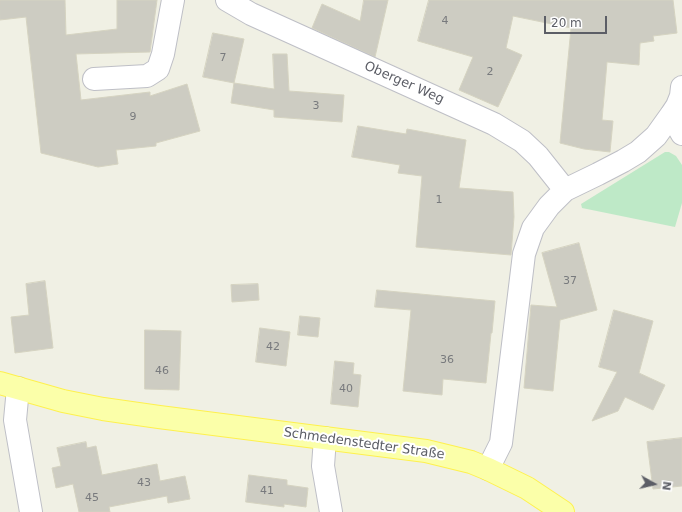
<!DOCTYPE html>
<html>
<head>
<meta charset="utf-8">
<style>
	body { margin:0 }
	#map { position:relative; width:682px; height:512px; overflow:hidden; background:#f0f0e4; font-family:"DejaVu Sans",sans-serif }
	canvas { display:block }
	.north { position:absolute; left:634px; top:464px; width:40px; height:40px; -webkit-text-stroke:3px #fff; paint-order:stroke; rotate:98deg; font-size:11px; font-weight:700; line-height:16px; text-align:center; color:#5c5e66 }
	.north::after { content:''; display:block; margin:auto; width:14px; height:18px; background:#5c5e66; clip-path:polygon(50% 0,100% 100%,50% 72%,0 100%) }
	.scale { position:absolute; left:544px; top:16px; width:63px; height:18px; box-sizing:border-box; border:2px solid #5c5e66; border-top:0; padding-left:5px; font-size:12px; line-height:14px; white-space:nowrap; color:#5c5e66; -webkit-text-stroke:3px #fff; paint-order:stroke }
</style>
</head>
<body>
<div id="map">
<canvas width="682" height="512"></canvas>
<div class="north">N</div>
<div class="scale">20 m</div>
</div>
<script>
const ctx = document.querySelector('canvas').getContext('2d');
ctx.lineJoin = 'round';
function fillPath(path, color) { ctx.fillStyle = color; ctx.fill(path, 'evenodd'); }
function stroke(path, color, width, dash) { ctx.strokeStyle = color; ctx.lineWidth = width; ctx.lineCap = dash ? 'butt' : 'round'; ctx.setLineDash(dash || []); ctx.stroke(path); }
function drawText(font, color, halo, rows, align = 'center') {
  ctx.font = font + ' "DejaVu Sans",sans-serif'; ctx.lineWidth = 4; ctx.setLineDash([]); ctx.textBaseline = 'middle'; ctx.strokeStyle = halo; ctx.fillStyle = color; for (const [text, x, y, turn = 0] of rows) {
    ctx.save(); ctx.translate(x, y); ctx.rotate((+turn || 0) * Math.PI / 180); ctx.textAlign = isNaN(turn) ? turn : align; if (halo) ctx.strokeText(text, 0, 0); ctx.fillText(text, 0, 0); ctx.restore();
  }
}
fillPath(new Path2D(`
	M665,152H669L676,156L682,165V203L675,227L582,208L581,204Z`), '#bee9c7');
const building = new Path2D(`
	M0,0H65L66,35L117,29V0H157L150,52L76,54L81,100L150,92V96L187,84L200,131L156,143V146L116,150L118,164L98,167L41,153L26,17L0,20Z
	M364,0H388L375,57L312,28L322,4L360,21Z
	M429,0H673L677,33L653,36L654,41L640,43L639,65L607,62L602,120L613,121L610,152L584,149L560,143L571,28L513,16L506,48L522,55L498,107L459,90L473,57L418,41Z
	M213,33L244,39L234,83L203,77Z
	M273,54H287L289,91L344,95L342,122L274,117V110L231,103L234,83L274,89Z
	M358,126L406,134L407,129L466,140L459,188L513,192L514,217L511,255L416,247L422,176L398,173L400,165L352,157Z
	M579,243L597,310L560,320L553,391L524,388L531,305L557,307L542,253Z
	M45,281L53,348L15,353L11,317L29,315L26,284Z
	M258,284L259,300L232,302L231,285Z
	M377,290L495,301L492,333H491L486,383L443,379L442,395L403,391L411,310L375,307Z
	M614,310L653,321L639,373L665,385L653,410L625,397L618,411L592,421L617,372L599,367Z
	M300,316L320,318L318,337L298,335Z
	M260,328L290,332L286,366L256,362Z
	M145,330L181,331L179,390L145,389Z
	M335,361L354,363L353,374L361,375L358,407L331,404Z
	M682,438V486L653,489L647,442Z
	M86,442L87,448L96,446L102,475L157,464L160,481L185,476L190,499L168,503L167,496L109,507L110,512H79L73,484L56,488L52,468L61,466L57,448Z
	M249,475L287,480V485L308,488L306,507L284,504V507L246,502Z`);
fillPath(building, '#cdccc2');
stroke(building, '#d5d3c1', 1);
const minor = new Path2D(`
	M227,0L251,14L494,124L522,141L538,156L565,190
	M94,79L147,76L158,69L163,54L173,0
	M671,115L682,134
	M18,388L15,420L31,512
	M325,438L323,466L331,512
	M488,469L501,443L524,254L533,228L549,206L565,190L598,174L623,161L638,152L656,136L671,115L677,106L681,96L682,87`);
const major = new Path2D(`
	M0,383L63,401L103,409L159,417L426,451L471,462L488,469L527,488L563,512`);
stroke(minor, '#bebfc6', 24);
stroke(major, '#fef14e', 24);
stroke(minor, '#fff', 22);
stroke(major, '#fbffa9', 22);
drawText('11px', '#787a7d', null, [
	["4",445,21],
	["7",223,58],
	["2",490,72],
	["3",316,106],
	["9",133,117],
	["1",439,200],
	["37",570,281],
	["42",273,347],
	["36",447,360],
	["46",162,371],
	["40",346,389],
	["43",144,483],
	["41",267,491],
	["45",92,498]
]);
drawText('13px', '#5c5e66', '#fff', [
	["Oberger Weg",404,83,24],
	["Schmedenstedter Straße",364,444,8]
]);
</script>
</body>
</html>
